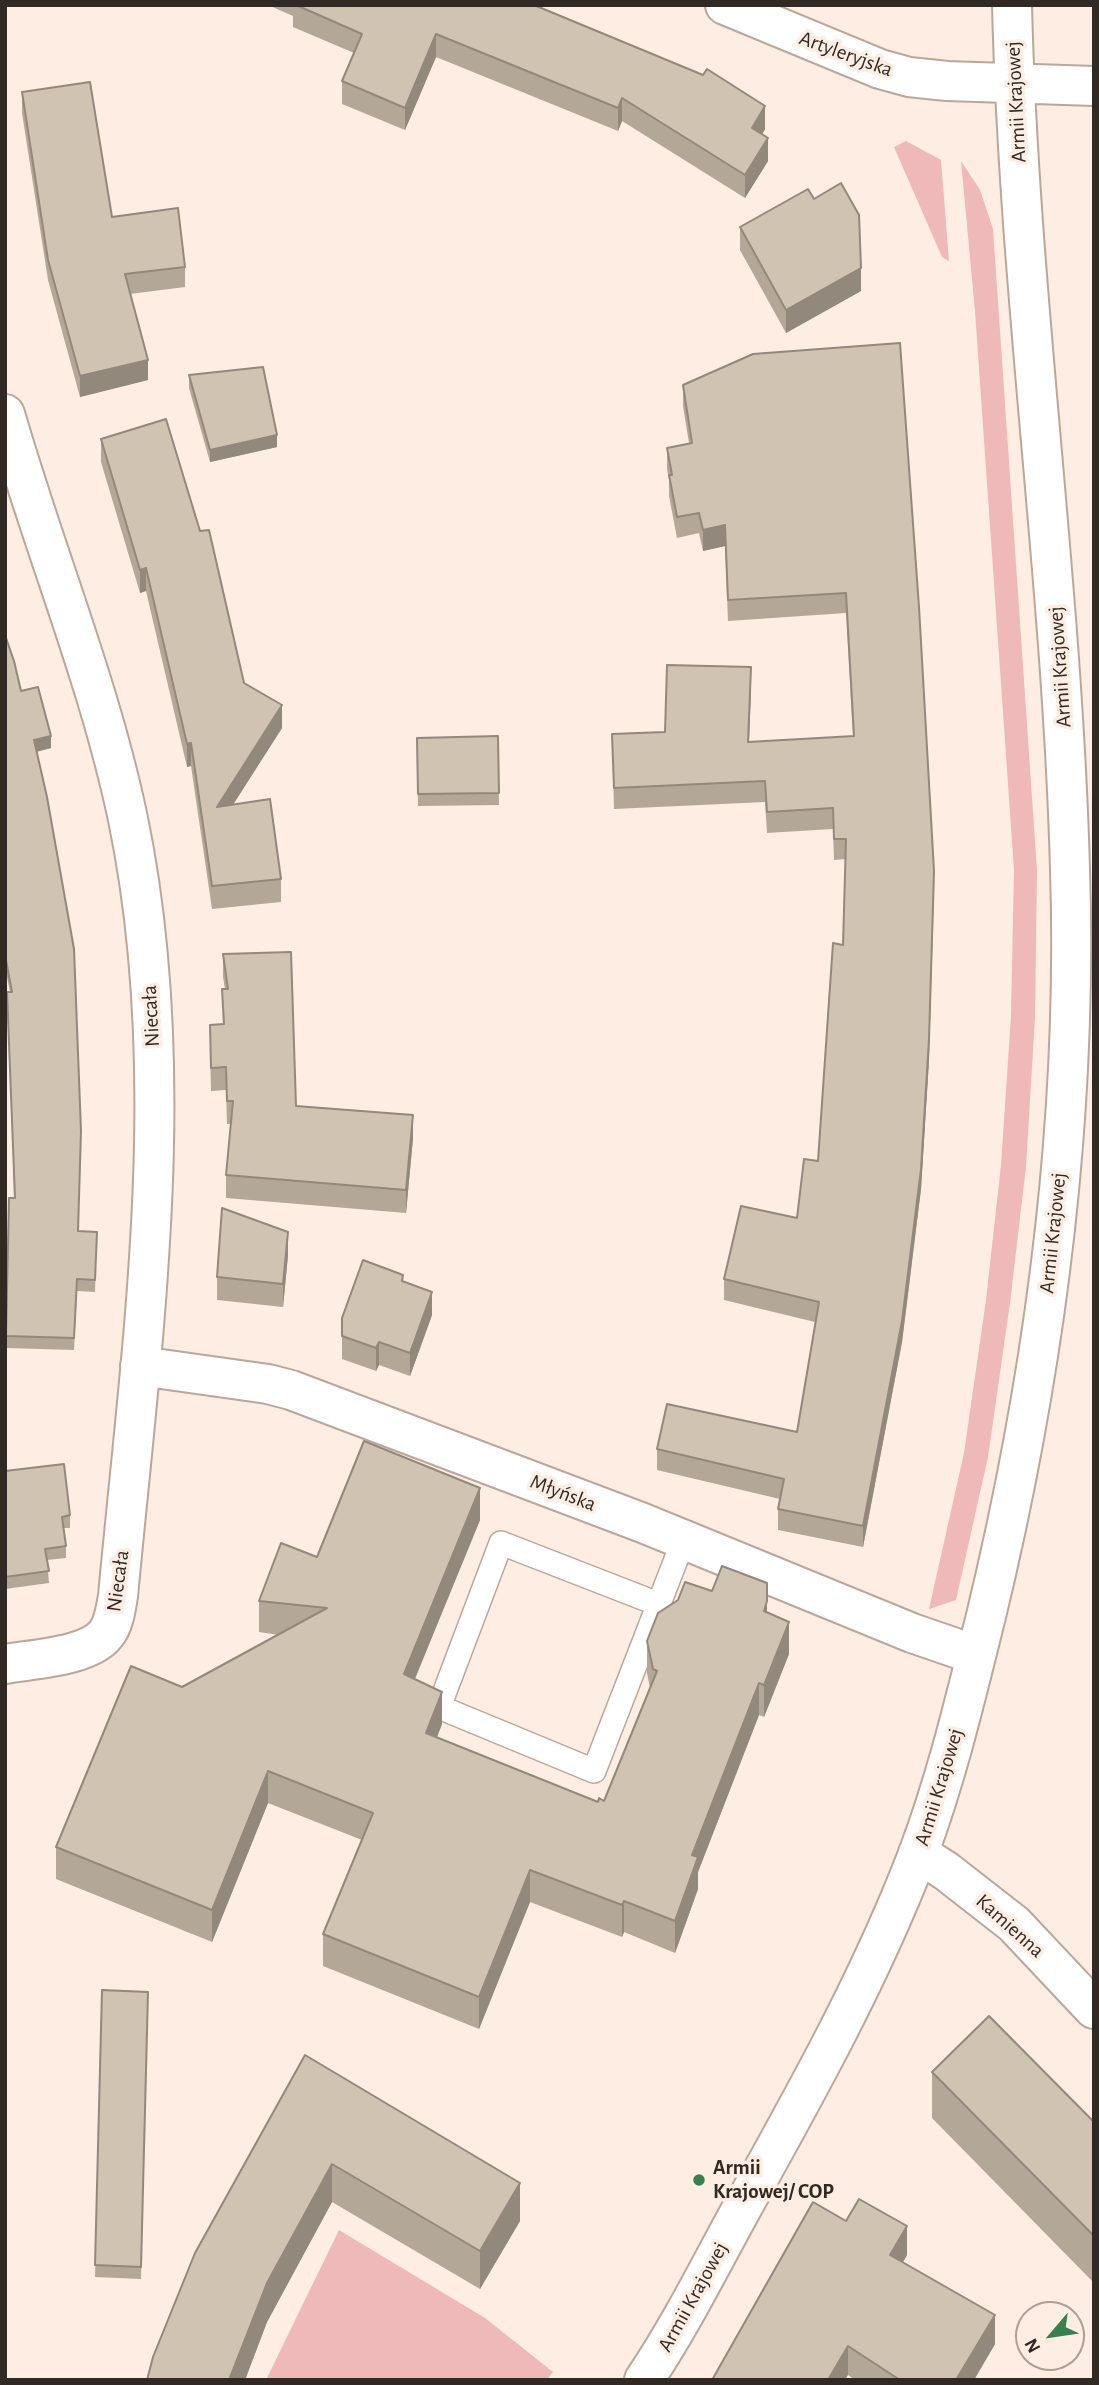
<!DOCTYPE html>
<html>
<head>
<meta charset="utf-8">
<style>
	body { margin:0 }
	#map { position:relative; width:1099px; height:2385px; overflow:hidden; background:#fdede2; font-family:"Alegreya Sans",sans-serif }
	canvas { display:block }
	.frame { position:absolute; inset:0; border:7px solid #302924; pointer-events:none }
	.north { position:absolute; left:1015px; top:2301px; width:70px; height:70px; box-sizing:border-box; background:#fdede2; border:2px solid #ab9f96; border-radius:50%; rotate:241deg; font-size:19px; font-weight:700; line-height:28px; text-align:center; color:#302924 }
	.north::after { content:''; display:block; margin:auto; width:24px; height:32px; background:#36814f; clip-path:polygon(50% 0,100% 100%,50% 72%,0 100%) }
</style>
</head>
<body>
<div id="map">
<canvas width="1099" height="2385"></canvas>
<div class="frame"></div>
<div class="north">N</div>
</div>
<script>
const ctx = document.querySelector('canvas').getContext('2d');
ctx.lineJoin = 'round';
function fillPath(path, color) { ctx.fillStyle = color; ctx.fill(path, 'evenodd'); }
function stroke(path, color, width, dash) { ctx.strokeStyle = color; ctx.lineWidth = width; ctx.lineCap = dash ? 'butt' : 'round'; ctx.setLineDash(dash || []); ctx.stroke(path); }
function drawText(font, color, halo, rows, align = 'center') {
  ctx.font = font + ' "Alegreya Sans",sans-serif'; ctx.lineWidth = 7; ctx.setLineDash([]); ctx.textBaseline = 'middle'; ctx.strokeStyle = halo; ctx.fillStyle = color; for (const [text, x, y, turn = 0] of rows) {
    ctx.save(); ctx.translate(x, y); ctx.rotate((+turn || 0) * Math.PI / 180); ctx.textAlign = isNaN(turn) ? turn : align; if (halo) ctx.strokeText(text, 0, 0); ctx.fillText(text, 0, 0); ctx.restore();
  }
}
fillPath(new Path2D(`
	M906,141L941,160L949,261L942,257L894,147Z
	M961,161L980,190L993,229L1037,870L1035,1017L1026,1167L1010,1303L988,1457L956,1600L929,1609L964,1453L986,1300L1001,1165L1011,1016L1014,870L975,311Z
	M339,2230L485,2318L553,2372L547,2380H266Z`), '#eeb9b8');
const lane = new Path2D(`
	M658,1604L501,1543L439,1707L594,1771L684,1539`);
const street = new Path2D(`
	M725,5L880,69L909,77L947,81L1094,86
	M5,414C44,550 99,681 128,819C181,1075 142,1339 118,1596C116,1608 114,1624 106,1634C88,1657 33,1659 5,1664
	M140,1366L268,1384L291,1390L643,1523L912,1633L976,1655
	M918,1853L946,1871L1014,1924L1094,2009
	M644,2380C681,2325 710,2266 742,2208C806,2093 871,1977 918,1854C947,1777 966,1696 986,1616C1045,1372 1078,1120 1070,869C1062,580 1019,294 1012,5`);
stroke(lane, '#baa79a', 26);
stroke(street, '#baa79a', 42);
stroke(lane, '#fff', 23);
stroke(street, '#fff', 38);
fillPath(new Path2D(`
	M268,5H534L765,129L762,135L768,161L745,198L622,121L618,131L436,57L405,130L342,104V81L354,53L293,27V16Z
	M22,92L112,217L185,267V287L130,294L148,380L80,397L48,280L22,113Z
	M814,199L861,291L786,333L740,250V227Z
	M900,343L934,892L929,1060L921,1189L902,1342L863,1547L778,1530V1509L780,1499L657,1470V1449L797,1432L815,1322L724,1300V1279L797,1218L818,1161L843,945L846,859L834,860L833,829L767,833L765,802L614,809L612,734L665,732L751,688L749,742L853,736L846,613L728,621L725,546L703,551L699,533L677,538L669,496V480L667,469V448L689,443L683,406V385Z
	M189,375L277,447L210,462L189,388Z
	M101,439L244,683L282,728L233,804L281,879V902L212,909L191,766L187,767L146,591L140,593L101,462Z
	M5,635L21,691L51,748L37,752L78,1231L97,1232L95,1292L77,1291L74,1350L6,1348L9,1198H14L10,992L5,967Z
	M498,736L499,805L418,806L417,738Z
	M223,954L296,1106L413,1138L406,1213L226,1198V1175L231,1124H227L226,1090L211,1091L210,1048V1025L223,1024L222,989H225L223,977Z
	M288,1255L283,1307L217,1300V1277Z
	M403,1282L432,1315L410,1376L379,1365L376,1371L342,1359V1318Z
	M5,1471L70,1515V1528H64L66,1546V1558L47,1560L49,1583L5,1589Z
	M480,1520L415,1679L442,1724L437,1737L598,1802L604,1801L650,1688L647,1673V1641L767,1613L789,1654L764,1717L759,1715L698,1872V1889L675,1953L624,1932L622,1937L530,1902L479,2029L323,1966V1934L362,1840L268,1803L212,1942L56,1879V1847L182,1687L279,1635L259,1632V1601L317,1557Z
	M102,1990L148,1992L141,2279L95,2277Z
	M305,2055L520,2221L480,2289L332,2202L267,2322L245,2380H147Z
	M932,2072L1094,2122V2283L932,2118Z
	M907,2255L903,2262L995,2344L974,2380H855L848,2375L712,2380Z`), '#b3a898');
fillPath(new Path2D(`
	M436,34V57L405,130V108Z
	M622,98V121L618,131V108Z
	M765,106V129L752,151V128Z
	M768,138V161L745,198V175Z
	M861,268V291L786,333V310Z
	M148,360V380L80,397V376Z
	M277,435V447L210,462V450Z
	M725,525V546L703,551V530Z
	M146,568V591L140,593V570Z
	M751,667V688L748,763V742Z
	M282,705V728L217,830V807Z
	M51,736V748L34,752V740Z
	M191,743V766L187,767V744Z
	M934,871L929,1060L921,1189L902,1342L863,1547V1526Z
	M413,1115V1138L406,1213V1190Z
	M288,1232V1255L283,1307V1284Z
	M432,1292V1315L410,1376V1353Z
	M379,1342V1365L376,1371V1348Z
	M480,1488V1520L404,1705V1674Z
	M767,1601V1633L764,1611Z
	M789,1622V1654L764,1717V1685Z
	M759,1683V1715L698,1872V1889L675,1953V1921L692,1855Z
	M442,1692V1724L426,1765V1733Z
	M268,1771V1803L212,1942V1910Z
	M530,1870V1902L479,2029V1997Z
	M624,1901V1932L622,1937V1905Z
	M332,2164V2202L267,2322L245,2380H229L267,2283Z
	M520,2183V2221L480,2289V2251Z
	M907,2226V2255L890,2284V2255Z
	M995,2315V2344L974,2380H956Z
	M848,2346V2375L845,2380H828Z`), '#92887c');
const building = new Path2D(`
	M296,5H534L703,75L707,69L765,106L752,128L768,138L745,175L622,98L618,108L436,34L405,108L342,81L362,34Z
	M90,82L112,217L178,208L185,267L125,274L148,360L80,376L48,260L22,92Z
	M841,183L859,215L861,268L786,310L740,227L808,189L814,199Z
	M900,343L919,607L934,871L929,1039L921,1169L902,1321L863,1526L778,1509L784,1479L657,1449L667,1404L797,1432L819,1302L724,1279L741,1206L797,1218L804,1159L818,1161L833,943L843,945L846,839H834L833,808L767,812L765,781L614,788L612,734L665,732L667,665L751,667L748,742L854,736L846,593L728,600L725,525L703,530L699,513L677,517L669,475H672L667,448L692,443L683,385L753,354Z
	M263,367L277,435L210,450L189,375Z
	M166,419L200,531L209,530L244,683L282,705L217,807L270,799L281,879L212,886L191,743L187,744L146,568L140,570L101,439Z
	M5,635L14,661L21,691L38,687L51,736L34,740L47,797L74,949L81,1131L78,1231L97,1232L95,1280L77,1279L74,1338L6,1336L9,1198H15L7,992H12L5,955Z
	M498,736L499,793L418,794L417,738Z
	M291,952L296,1106L413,1115L406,1190L226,1175L233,1101H227L226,1067L211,1068L210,1025L224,1024L222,989H228L223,954Z
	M222,1208L288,1232L283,1284L217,1277Z
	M363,1260L403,1275L402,1281L432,1292L410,1353L379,1342L376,1348L342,1336V1318Z
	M364,1441L480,1488L404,1674L442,1692L426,1733L598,1802L599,1798L604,1801L657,1671L653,1669L647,1641L658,1613L678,1600L685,1582L712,1591L722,1566L767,1583V1601L764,1611L789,1622L764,1685L759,1683L692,1855L698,1857L675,1921L624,1901L622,1905L530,1870L479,1997L323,1934L373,1813L268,1771L212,1910L56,1847L131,1666L182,1687L327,1608L259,1601L281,1543L317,1557Z
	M64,1464L70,1515L62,1517L66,1546L45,1549L49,1571L5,1577V1471Z
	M102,1990L148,1992L141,2267L95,2265Z
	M989,2016L1094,2122V2236L932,2072Z
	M305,2055L520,2183L480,2251L332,2164L267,2283L229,2380H147L153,2357L195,2253Z
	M859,2199L907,2226L890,2255L995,2315L956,2380H900L848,2346L828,2380H712L813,2202L846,2221Z`);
fillPath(building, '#d0c3b1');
stroke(building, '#92887c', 2);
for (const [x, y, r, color] of [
	[699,2180,7,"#36814f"]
]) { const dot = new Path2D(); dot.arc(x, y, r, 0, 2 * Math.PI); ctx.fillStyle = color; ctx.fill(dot); stroke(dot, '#fdede2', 2.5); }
drawText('21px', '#302924', '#fdede2', [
	["Artyleryjska",846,54,20],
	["Armii Krajowej",1016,102,-93],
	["Armii Krajowej",1060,667,-94],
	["Niecała",151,1016,-93],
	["Armii Krajowej",1053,1233,-84],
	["Młyńska",563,1493,21],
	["Niecała",118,1581,-82],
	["Armii Krajowej",939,1787,-73],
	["Kamienna",1010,1926,42],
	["Armii Krajowej",693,2297,-61]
]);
drawText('bold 21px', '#302924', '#fdede2', [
	["Armii",713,2168],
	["Krajowej/ COP",713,2192]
], 'left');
</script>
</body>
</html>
